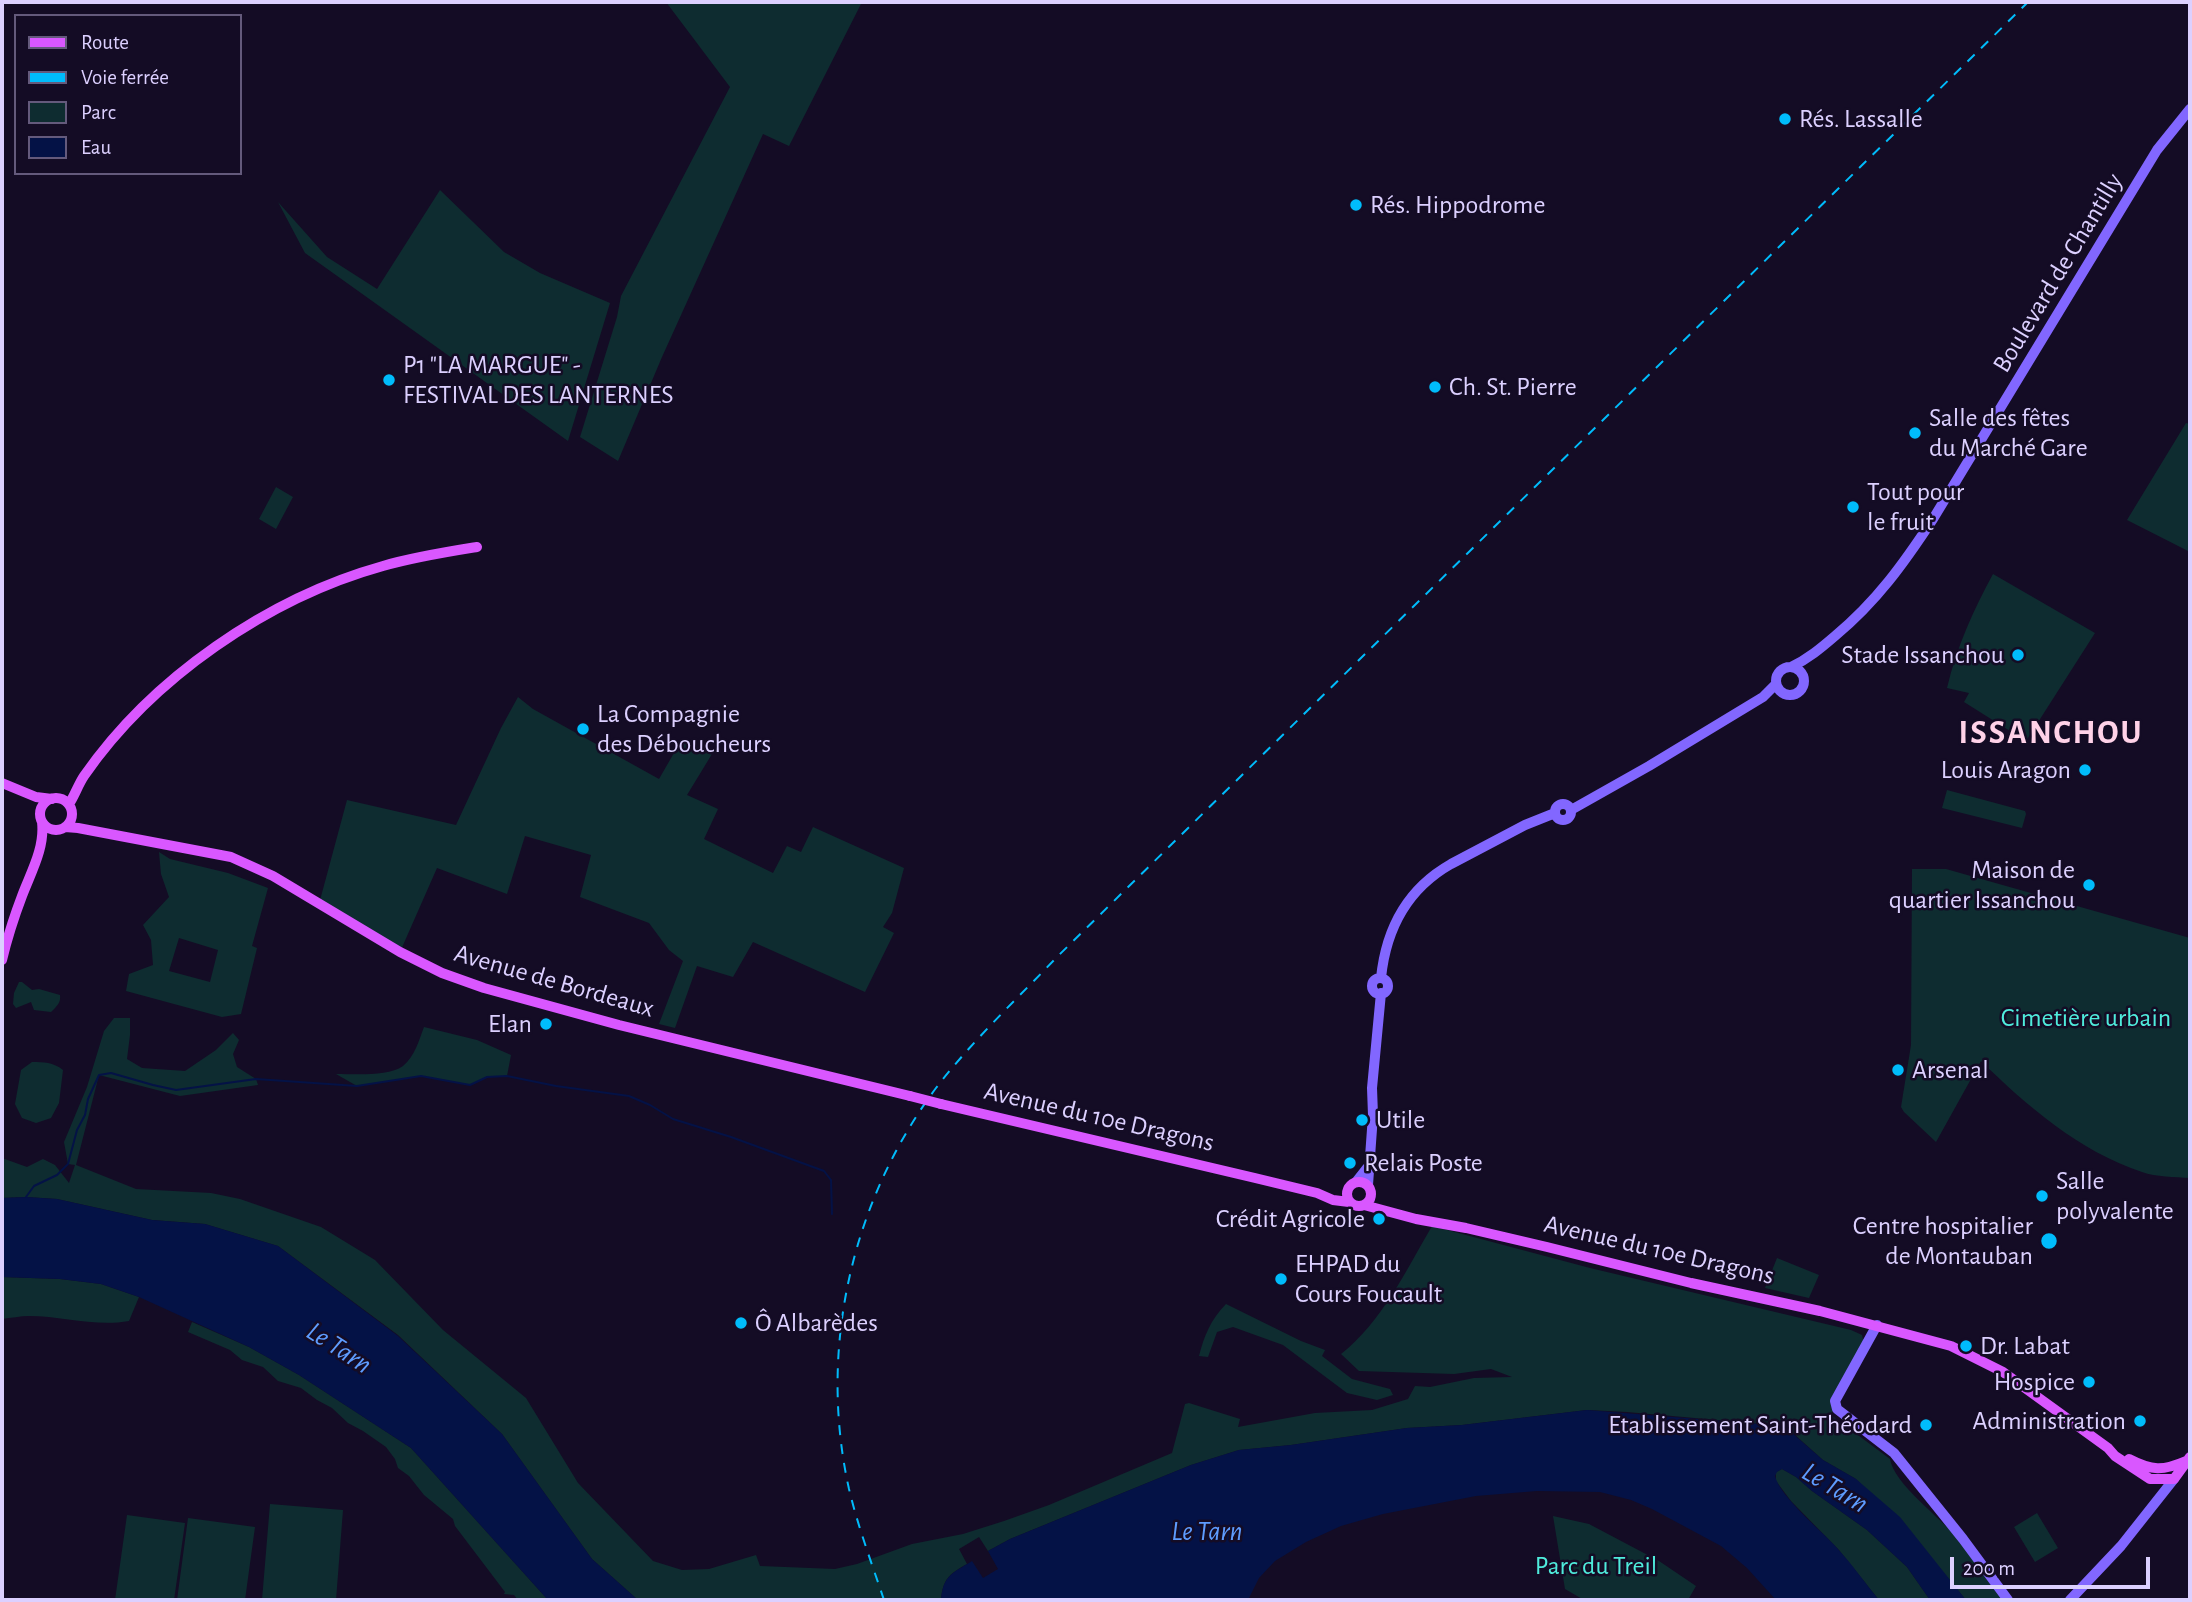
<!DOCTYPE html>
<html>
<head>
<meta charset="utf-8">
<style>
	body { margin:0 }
	#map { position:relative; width:2192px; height:1602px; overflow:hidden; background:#140c25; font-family:"Alegreya Sans",sans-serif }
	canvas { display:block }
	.frame { position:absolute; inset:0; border:4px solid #dcd0ff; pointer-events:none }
	.legend { position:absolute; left:14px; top:14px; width:228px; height:161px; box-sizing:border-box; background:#140c25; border:2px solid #645a7c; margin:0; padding:9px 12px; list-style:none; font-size:21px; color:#dcd0ff }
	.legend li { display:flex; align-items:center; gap:14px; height:35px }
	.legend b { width:35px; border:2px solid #645a7c }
	.scale { position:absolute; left:1950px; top:1557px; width:200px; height:32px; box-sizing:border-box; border:4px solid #dcd0ff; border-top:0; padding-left:9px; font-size:21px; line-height:24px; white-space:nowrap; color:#dcd0ff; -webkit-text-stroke:5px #140c25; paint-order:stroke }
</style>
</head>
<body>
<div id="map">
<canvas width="2192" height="1602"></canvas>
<div class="frame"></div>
<ul class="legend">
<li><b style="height:9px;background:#d957ff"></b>Route</li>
<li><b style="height:9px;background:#00bcfb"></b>Voie ferrée</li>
<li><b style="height:19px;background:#0e2c30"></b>Parc</li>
<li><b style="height:19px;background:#041246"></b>Eau</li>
</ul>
<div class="scale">200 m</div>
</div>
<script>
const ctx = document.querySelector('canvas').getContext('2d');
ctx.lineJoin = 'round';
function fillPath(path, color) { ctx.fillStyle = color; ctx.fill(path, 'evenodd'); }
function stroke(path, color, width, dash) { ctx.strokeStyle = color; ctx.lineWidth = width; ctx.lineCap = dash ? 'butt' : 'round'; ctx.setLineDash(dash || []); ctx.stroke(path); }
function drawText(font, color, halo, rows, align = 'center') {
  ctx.font = font + ' "Alegreya Sans",sans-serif'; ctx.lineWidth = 5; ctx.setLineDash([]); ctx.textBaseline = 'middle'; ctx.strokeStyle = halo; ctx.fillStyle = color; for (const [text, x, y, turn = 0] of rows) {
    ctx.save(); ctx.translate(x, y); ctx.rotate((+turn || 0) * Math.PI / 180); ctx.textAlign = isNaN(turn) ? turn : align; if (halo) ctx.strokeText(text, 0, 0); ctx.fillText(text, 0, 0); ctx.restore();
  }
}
fillPath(new Path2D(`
	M666,2H862L789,146L763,134L662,357L618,461L580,437L617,317L621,296L730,87Z
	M440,190L504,252L540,273L610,303L568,441L305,253L278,202L327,257L377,289Z
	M2186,423L2190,424V552L2127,520Z
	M276,487L293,497L276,529L259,519Z
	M1993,574L2095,633L2026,741L1964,702L1969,693L1947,688C1957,646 1973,611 1993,574Z
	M518,697L533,709L659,779L682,739L712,754L687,795L718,809L704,839L773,873L787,846L801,852L813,827L904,868L892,913L883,927L894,933L865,992L753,942L733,977L697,966L675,1028L659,1024L683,961L669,950L649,923L580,897L591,855L525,836L507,894L437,868L400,952L319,904L347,800L456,825L501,728Z
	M1947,790L2025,811L2026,814L2022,828L1942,808Z
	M159,852L170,859L228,873L268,888L252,946L257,948L241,1014L222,1017L126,991L129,974L153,965L151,940L143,925L169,897L161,874ZM179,938L218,950L210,982L169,971Z
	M1912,869H1946L2190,938V1178C2175,1177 2156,1177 2142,1172C2079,1151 2027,1106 1981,1061L1936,1142L1904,1112L1901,1107L1911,1045Z
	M19,982H22L32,990L39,989L60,995C61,1003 57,1006 51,1012L34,1010L31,1002L16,1008L13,1004L14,993Z
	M114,1018H130V1035L127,1059L142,1068L185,1071L216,1050L233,1033L239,1040L233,1054L237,1067L256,1079L258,1085L180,1096L99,1075L76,1165L136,1189L211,1193L240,1199L321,1227L375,1260L443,1330L526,1398L578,1483L653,1561L682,1570L709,1569L756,1555L760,1566L835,1569L857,1564L912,1544L963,1534L1004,1521L1049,1505L1172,1453L1185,1404L1189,1403L1240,1419L1238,1427L1315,1413L1372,1410L1408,1399L1415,1386L1430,1387L1474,1378L1512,1377L1491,1369L1454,1374L1359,1371L1341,1354C1381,1323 1407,1269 1432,1226L1590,1268L1851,1330L1862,1335L1864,1343L1831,1415L1890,1459C1894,1484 1940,1517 1957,1538C1972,1558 1987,1580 2002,1600H1966L1937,1565L1856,1479L1823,1460L1785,1426L1627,1412L1587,1410L1462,1425L1407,1428L1291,1445L1239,1450L1191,1465L1010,1539L988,1551L979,1537L959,1549L967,1564C949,1574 943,1579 941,1600H638L592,1559L502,1434L398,1335L278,1246L205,1224L152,1220L57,1199L26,1197L2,1198V1158L27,1167L43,1159L55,1165L69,1183L75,1165L68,1164L64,1142L87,1087L104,1031Z
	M424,1027L477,1040L511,1055L507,1076L487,1077L470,1085L421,1076L357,1086L336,1074C353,1074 388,1077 403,1066C415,1056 419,1040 424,1027Z
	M32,1062C44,1062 53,1062 63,1070L59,1103L51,1118L36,1123L22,1118L15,1104L21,1070Z
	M1777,1258L1819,1275L1809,1298L1765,1288Z
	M2,1277L60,1279L101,1284L139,1297L129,1321C95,1327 63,1316 29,1316C20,1316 11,1318 2,1319Z
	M1226,1304L1301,1341L1325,1350L1322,1356L1352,1379L1390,1389L1393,1395L1377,1400L1347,1393L1283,1345L1233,1327L1217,1332L1208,1357L1199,1356C1204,1336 1211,1319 1226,1304Z
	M192,1322L249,1347L299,1375L411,1448L548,1600H518L514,1595L504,1594L505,1592L455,1526L453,1519L424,1495L409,1476L398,1468L395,1459L386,1447L363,1431L348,1423L332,1408L317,1400L301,1388L278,1381L263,1367L242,1360L230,1350L188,1332Z
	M1782,1469L1796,1477L1812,1491L1867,1530L1907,1567L1930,1600H1879L1839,1550L1791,1501L1776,1481V1472Z
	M270,1504L343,1510L336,1600H262Z
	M2037,1513L2058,1548L2035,1562L2014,1527Z
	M127,1515L185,1523L174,1600H115Z
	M1553,1516L1589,1524L1659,1561L1696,1586L1688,1600H1584L1565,1589Z
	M188,1518L255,1527L245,1600H177Z`), '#0e2c30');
fillPath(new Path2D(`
	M26,1197L57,1199L152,1220L205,1224L278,1246L398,1336L502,1434L592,1559L638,1600H548L411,1448L299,1375L249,1347L139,1297L101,1284L60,1279L2,1277V1198Z
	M1587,1410L1784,1426L1823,1460L1856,1479L1900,1517L1966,1600H1930L1907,1567L1867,1530L1812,1491L1796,1477L1782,1469L1777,1472L1775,1476C1780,1497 1822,1531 1837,1548C1852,1564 1865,1583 1879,1600H1776L1747,1568L1721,1546L1652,1509L1631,1500L1600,1492L1537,1491L1476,1496L1383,1514L1341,1526L1306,1542L1275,1561L1259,1578L1248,1600H941C943,1575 953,1573 972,1561L983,1578L998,1569L988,1551L1010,1539L1191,1465L1239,1450L1291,1445L1407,1428L1462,1425Z`), '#041246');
stroke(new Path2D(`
	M26,1197L34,1186L57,1175L68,1164L77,1130L85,1115L88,1099L99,1075L111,1073L153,1085L176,1090L256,1079L357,1086L421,1076L470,1085L487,1077L507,1076L556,1086L629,1096L650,1105L673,1119L731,1137L824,1171L831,1180L832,1214`), '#041246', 2);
stroke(new Path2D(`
	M1776 681a14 14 0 1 1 28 0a14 14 0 1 1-28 0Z
	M1791,667C1808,659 1821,648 1835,636C1877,601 1904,563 1933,519L2157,150L2190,109
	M1555 812a8 8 0 1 1 16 0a8 8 0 1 1-16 0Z
	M1571,810L1649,766L1763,697L1776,684
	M1381,978C1386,929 1407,889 1451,864L1525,825L1555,813
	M1372 986a8 8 0 1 1 16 0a8 8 0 1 1-16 0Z
	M1356,1182L1367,1168
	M1368,1185L1373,1115L1372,1088L1381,993
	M1877,1325L1835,1401L1837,1409L1894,1453L1963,1539L2008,1600
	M2070,1600L2121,1546L2174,1479`), '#8267ff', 10);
stroke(new Path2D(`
	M2,783L36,797L52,799
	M40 814a16 16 0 1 1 32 0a16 16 0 1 1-32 0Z
	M69,804C75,795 78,785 84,776C152,678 268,598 383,566C414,557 446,552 477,547
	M65,827L78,828L231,857L273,876L400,952L442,973L484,988L619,1025L910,1096
	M2,960C7,939 14,917 22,896C31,872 45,848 42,822
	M941,1104L1255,1178L1317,1193L1333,1200L1349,1202
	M1347 1194a12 12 0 1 1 24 0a12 12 0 1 1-24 0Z
	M1364,1205L1416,1219L1466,1228L1547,1247L1691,1283L1820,1311L1951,1346L2003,1372L2108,1448L2115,1456L2150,1479H2174L2190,1457
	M2129,1459C2152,1471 2163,1471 2186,1461`), '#d957ff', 10);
stroke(new Path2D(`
	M884,1600C872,1564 858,1527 849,1489C818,1350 851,1202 936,1088C972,1041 1017,999 1058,956L2028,2`), '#00bcfb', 2, [10, 9]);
stroke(new Path2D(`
	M910,1096L941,1104`), '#d957ff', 10);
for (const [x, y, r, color] of [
	[1785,119,7,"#00bcfb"],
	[1356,205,7,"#00bcfb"],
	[389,380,7,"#00bcfb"],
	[1435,387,7,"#00bcfb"],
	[1915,433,7,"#00bcfb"],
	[1853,507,7,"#00bcfb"],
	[2018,655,7,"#00bcfb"],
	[583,729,7,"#00bcfb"],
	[2085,770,7,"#00bcfb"],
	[2089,885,7,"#00bcfb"],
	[546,1024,7,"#00bcfb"],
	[1898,1070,7,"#00bcfb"],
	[1362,1120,7,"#00bcfb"],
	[1350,1163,7,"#00bcfb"],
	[2042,1196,7,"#00bcfb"],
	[1379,1219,7,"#00bcfb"],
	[2049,1241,9,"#00bcfb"],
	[1281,1279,7,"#00bcfb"],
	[741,1323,7,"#00bcfb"],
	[1966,1346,7,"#00bcfb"],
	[2089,1382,7,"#00bcfb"],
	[2140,1421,7,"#00bcfb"],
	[1926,1425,7,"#00bcfb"]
]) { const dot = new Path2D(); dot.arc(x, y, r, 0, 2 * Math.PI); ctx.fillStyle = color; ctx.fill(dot); stroke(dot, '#140c25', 2.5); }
drawText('26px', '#dcd0ff', '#140c25', [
	["Rés. Lassalle",1799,119],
	["Rés. Hippodrome",1370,205],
	["P1 \"LA MARGUE\" -",403,365],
	["FESTIVAL DES LANTERNES",403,395],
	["Ch. St. Pierre",1449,387],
	["Salle des fêtes",1929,418],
	["du Marché Gare",1929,448],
	["Tout pour",1867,492],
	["le fruit",1867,522],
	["Stade Issanchou",2004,655,"right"],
	["La Compagnie",597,714],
	["des Déboucheurs",597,744],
	["Louis Aragon",2071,770,"right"],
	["Maison de",2075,870,"right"],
	["quartier Issanchou",2075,900,"right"],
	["Elan",532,1024,"right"],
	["Arsenal",1912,1070],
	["Utile",1376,1120],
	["Relais Poste",1364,1163],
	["Salle",2056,1181],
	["polyvalente",2056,1211],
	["Crédit Agricole",1365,1219,"right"],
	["Centre hospitalier",2033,1226,"right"],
	["de Montauban",2033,1256,"right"],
	["EHPAD du",1295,1264],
	["Cours Foucault",1295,1294],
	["Ô Albarèdes",755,1323],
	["Dr. Labat",1980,1346],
	["Hospice",2075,1382,"right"],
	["Administration",2126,1421,"right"],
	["Etablissement Saint-Théodard",1912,1425,"right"]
], 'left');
drawText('26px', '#dcd0ff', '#140c25', [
	["Boulevard de Chantilly",2058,273,-59],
	["Avenue de Bordeaux",554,981,16],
	["Avenue du 10e Dragons",1099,1117,13],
	["Avenue du 10e Dragons",1659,1250,13]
]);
drawText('26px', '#4fecdc', '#140c25', [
	["Cimetière urbain",2086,1018],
	["Parc du Treil",1596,1566]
]);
drawText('italic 28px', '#5e9cff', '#140c25', [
	["Le Tarn",339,1348,33],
	["Le Tarn",1835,1488,31],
	["Le Tarn",1207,1532]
]);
ctx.letterSpacing = '2px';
drawText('bold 33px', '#ffd2e8', '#140c25', [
	["ISSANCHOU",2051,733]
]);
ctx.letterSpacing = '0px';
</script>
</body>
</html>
